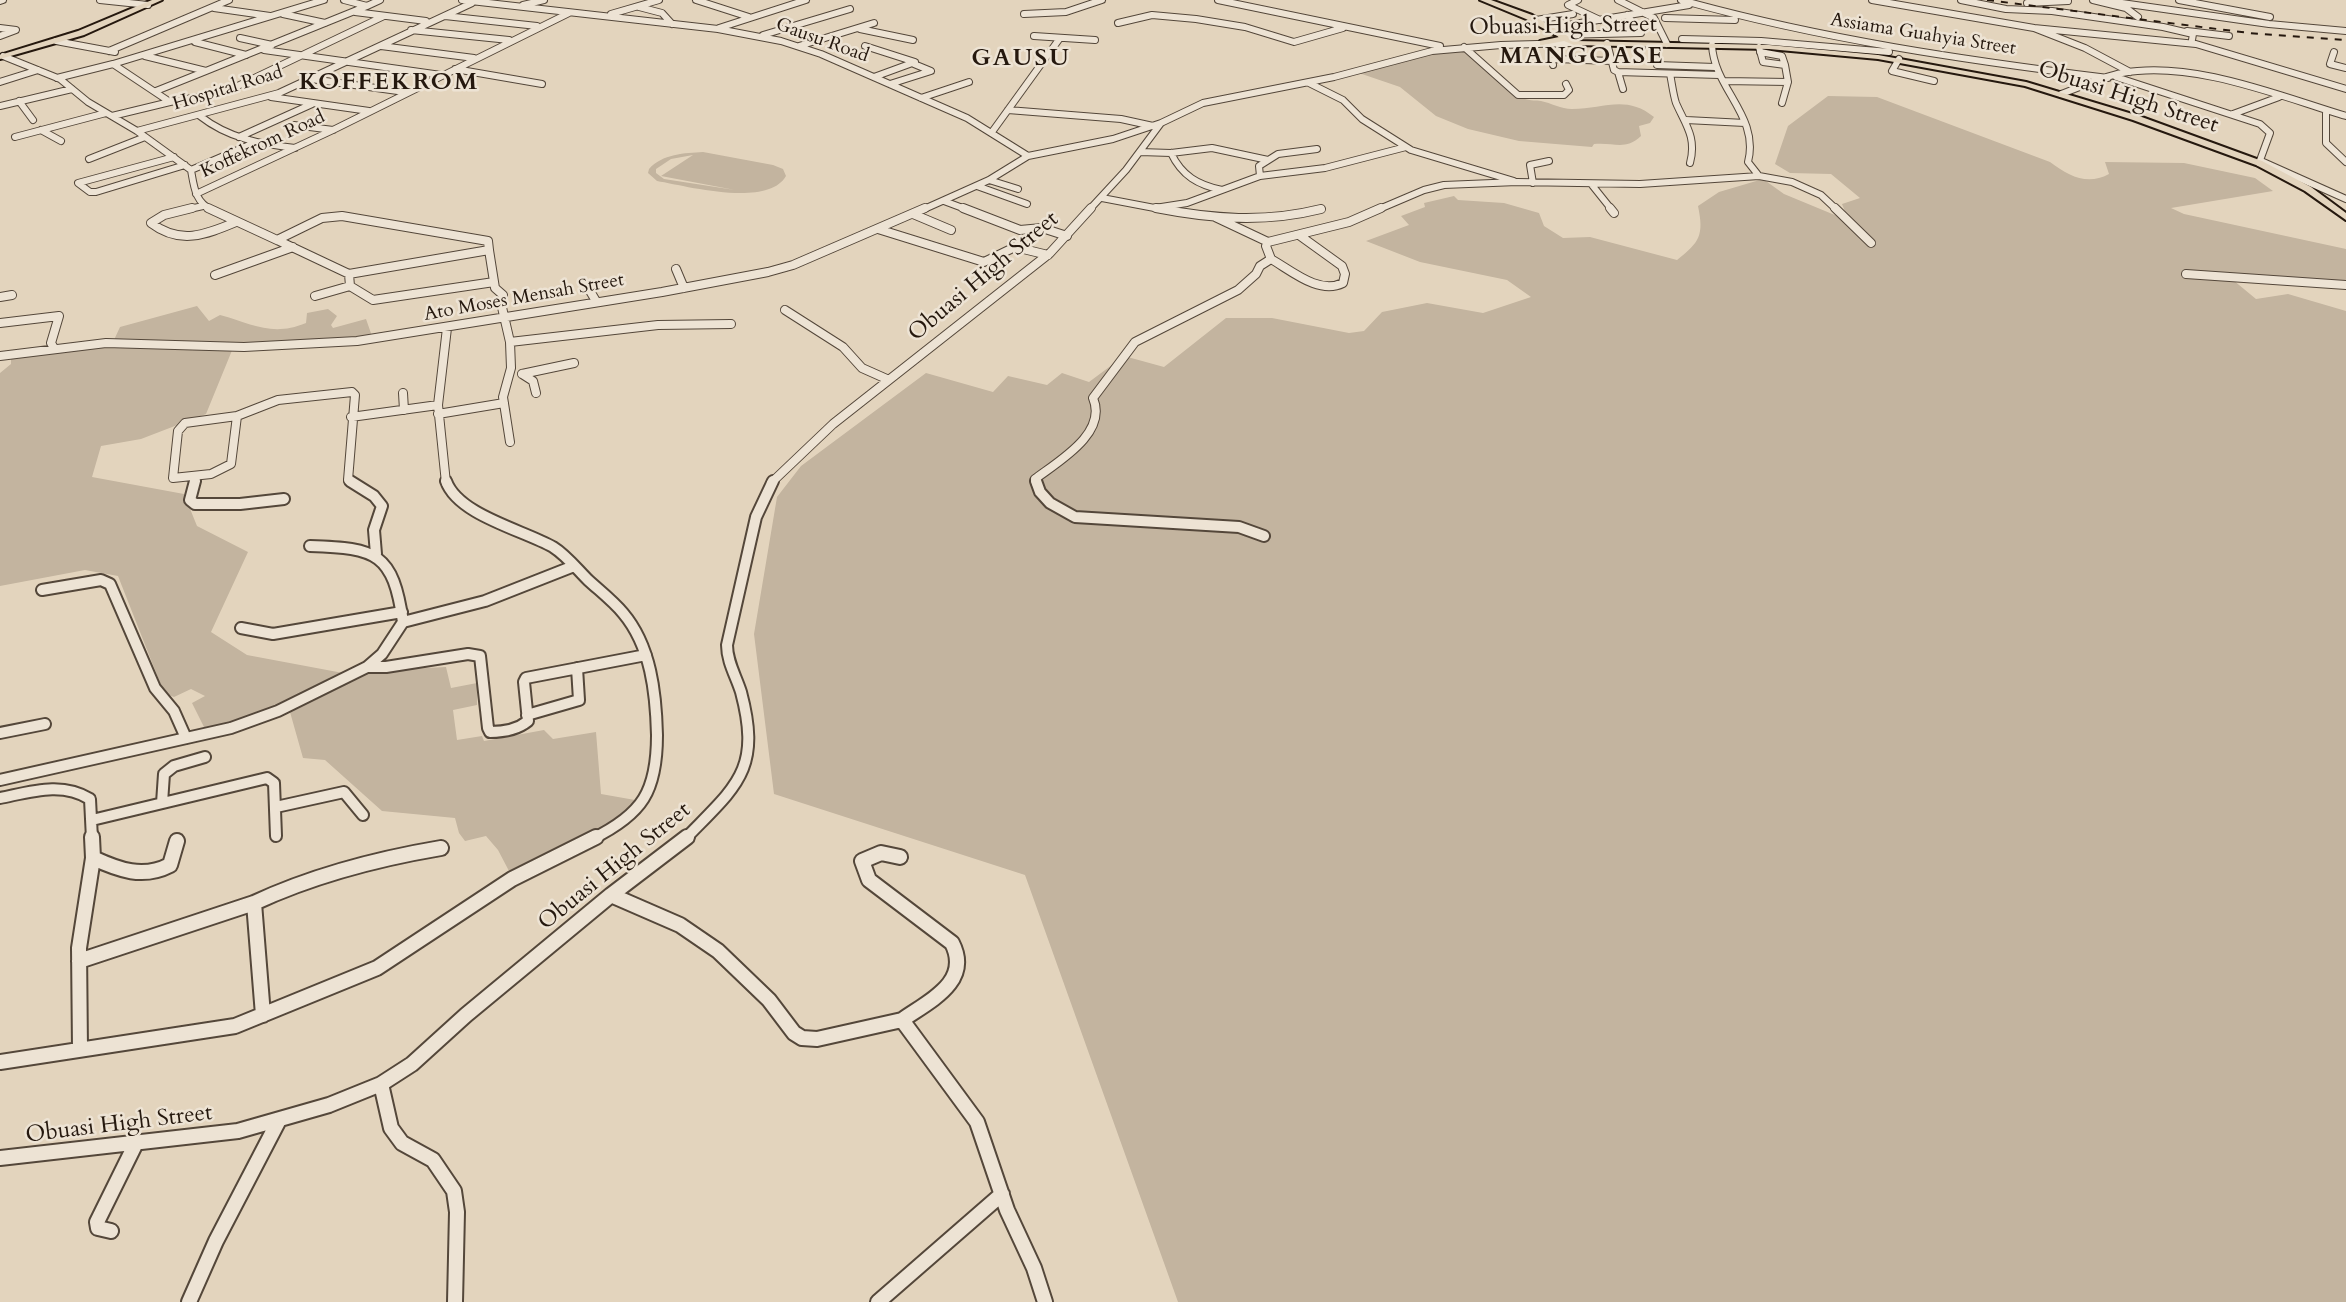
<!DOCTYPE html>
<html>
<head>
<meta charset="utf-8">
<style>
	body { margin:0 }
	canvas { display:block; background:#e3d4bd }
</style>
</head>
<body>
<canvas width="2346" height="1302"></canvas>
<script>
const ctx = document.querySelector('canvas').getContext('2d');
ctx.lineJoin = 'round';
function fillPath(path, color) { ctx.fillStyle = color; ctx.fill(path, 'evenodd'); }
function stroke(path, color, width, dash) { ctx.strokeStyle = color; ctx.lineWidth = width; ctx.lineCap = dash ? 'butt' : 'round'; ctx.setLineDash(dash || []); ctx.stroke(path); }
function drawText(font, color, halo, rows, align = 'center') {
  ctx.font = font + ' Cardo,serif'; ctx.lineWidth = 5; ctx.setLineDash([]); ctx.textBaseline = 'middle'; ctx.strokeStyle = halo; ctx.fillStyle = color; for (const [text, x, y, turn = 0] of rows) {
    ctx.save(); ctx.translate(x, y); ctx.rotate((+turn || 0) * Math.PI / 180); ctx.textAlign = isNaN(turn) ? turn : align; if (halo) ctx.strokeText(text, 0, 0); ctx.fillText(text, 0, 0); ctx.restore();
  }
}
fillPath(new Path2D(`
	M1463,49C1479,62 1508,94 1525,99C1531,101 1536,100 1541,101C1551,103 1561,109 1572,109C1603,109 1626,94 1654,117L1650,123L1639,126L1641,136C1625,151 1614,142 1594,144L1592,147L1519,141L1468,129L1436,116L1400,87L1359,73L1414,57Z
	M1828,96L1877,97L2050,162C2069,176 2087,186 2109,174L2105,162L2184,163L2255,178L2273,191L2171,208L2184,214L2346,249V283L2227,275L2256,299L2288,294L2346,311V1302H1178L1025,875L774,794L754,634L777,497L801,466L926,373L993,392L1008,376L1047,385L1062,373L1089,382L1124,356L1164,367L1226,318H1272L1349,333L1364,331L1382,312L1427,303L1483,313L1531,297L1507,280L1420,262L1366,241L1409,225L1401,216L1425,207L1424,203L1454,196L1458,200L1504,203L1539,213L1544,226L1563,238L1590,237L1677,260C1700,242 1704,235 1698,206L1719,192L1763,179L1784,194L1842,218L1846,214L1842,204L1860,198L1831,174L1790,173L1775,164L1788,126Z
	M703,152L773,165L783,169L786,176C768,208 686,186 657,181L648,173L649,169C662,154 685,153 703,152ZM693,155L661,176L735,190L664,179L656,173V169L671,159Z
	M197,306L209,321L220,315C253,324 272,337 306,323L307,313L328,309L337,316L331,325L333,328L366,319L373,339L247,345L114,340L120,327Z
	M108,344L233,348L206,414L141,439L101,446L92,477L184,494L197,526L248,552L211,632L247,655L343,673C298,696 254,719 205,729L192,703L205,696L191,689L174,697L164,693L118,576L85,570L0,586V373L11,364V357Z
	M446,667L451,688L477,683V705L453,710L457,740L482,736L484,741L544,730L553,739L596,732L601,794L635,800C609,832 547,853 509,871L498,850L486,836L465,841L459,833L455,818L382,811L325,760L303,758L290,712L370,671Z`), '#c3b49f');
const minorFar3 = new Path2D(`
	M100,0L148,5
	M462,0L718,29L781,41L821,54L967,118L1028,156
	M696,0L749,17
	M1218,0L1440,46
	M1578,0L1568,5L1600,20
	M1618,0L1654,18L1667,44
	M1681,0C1821,39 1964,60 2108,78
	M1872,0L2034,28L2085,48L2130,72
	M1961,0L2006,9L2052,11L2163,27L2193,34L2192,40
	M2093,0L2126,8L2138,17
	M2101,0L2269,24L2346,31
	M2179,0L2270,17
	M0,1L3,0
	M2027,3L2068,1
	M523,5L544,0
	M367,6L380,0
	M639,7L662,13L672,24
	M214,8L270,16
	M355,12L426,21
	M283,14L325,23
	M611,14L659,0
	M1024,14L1066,12L1102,0
	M445,16L537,26
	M1665,18L1735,20
	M1536,20L1573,14
	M1118,23L1152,15L1196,19L1245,27L1294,42L1343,28
	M0,28L16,30L0,36
	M719,28L806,0
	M1550,28L1689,5
	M2034,28L2196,44L2346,89
	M860,29L913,40
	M411,30L509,40
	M2187,31L2229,36
	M763,35L850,9
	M1561,35L1641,33L1627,15
	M1034,36L1095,40
	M240,38L272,45
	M1682,39L1761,41L1889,52
	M56,41L115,52
	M195,42L246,55
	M1607,43L1614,70L1618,72L1719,75
	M1712,45C1714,89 1760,116 1748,162L1759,176
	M381,46L474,58
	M799,46L874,23
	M865,46L915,62L874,77
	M1464,47L1518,95H1564L1569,90L1566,84
	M1759,47L1763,62L1785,65L1788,82L1782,103
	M264,50L441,75
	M109,51L229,0
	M1760,52L1782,56L1785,65
	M2334,52L2330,64L2346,68
	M3,56L60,79L88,102L137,131L191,170C194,187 195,202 212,210
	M145,56L206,71L367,6L344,0
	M1899,59L1892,71L1934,81
	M113,64L324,0
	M1553,65L1552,61L1555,59L1612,61
	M1657,65L1715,67
	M455,69L542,84
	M1618,72L1623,89
	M1670,74C1672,83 1673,94 1676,103C1685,124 1697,137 1690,163
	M2116,77L2260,124L2270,133L2259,163
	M57,78L113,64L170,102L112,116
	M311,79L405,92
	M1724,81L1788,82
	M0,82L38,70
	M1309,83L1343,100L1362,119L1411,150L1514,181
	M890,84L931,71L914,64
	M156,91L206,71
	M2061,94C2081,87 2101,77 2122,73C2193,60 2279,96 2346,116
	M271,97L369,111
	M921,98L969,82
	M19,101L33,120
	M170,102L225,92L384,16
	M0,106L72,89
	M1008,110L1121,119L1153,126
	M2326,110V143L2346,162
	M2233,114L2279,97
	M200,116C228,138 260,144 295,148
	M1686,120L1745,123
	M294,125L333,130
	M41,130L61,141
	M137,131L279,93L472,3
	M992,132L1060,38
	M15,137L106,113
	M239,137L312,104
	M1140,152L1171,153L1212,148L1268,160
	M1171,153C1182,176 1198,185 1222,190
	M174,157L78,183L90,192H96L185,165
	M89,159L145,137
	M2261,161L2346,199
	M191,170L254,143
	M1260,176L1259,166L1278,154L1317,149
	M989,180L1018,189
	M1533,183L1530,165L1549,161
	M1592,185L1612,210
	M977,186L1027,204
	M196,194L333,130L569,13
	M1102,198L1165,210
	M944,201L968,210
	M1155,208L1187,203L1260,176L1325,168L1406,147
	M185,210L203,206
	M922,210L989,180L1028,156L1113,139L1161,123
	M1089,210L1126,170L1161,123L1203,103L1334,77L1432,51L1501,45L1574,43
	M1316,210L1321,209
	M1377,210L1424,190L1444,185L1517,182L1640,184L1759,176L1792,182L1821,195L1837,210`);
const minorFar2 = new Path2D(`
	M192,208L164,215L151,223C180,245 205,235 236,222
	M208,208L277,240
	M963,208L1020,230L1042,228L1067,236
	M1156,208C1212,219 1265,223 1321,209
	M1610,208L1614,213
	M1835,208L1871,243
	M913,214L951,230
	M342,216L488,241L489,250L349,274L277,240L322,218Z
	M878,229L984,262L1015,247L1048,255
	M1268,242L1349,222L1381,208
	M489,250L495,288L503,295L501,303L510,342L511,368L503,397L510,442
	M1271,259C1292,271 1319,295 1343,283L1345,274L1342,266L1299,235
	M676,269L684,288
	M349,274L350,286L373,300L494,282
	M2186,274L2346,285
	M215,275L293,247
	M587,286L596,301
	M315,296L350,286
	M0,297L12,295
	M785,310L843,347L862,368L889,380
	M0,323L59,316L51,343L54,348
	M510,342L658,325L731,324
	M0,356L106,343L244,347L357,341L662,292L768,272L793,265L925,208
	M522,374L574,363
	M522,374L533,381L536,393
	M403,393L404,410
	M438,414L504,403
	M237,416L231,464L211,474L173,478L178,431L185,423Z
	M237,416L278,400L352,392L355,395L348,480L353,483
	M351,417L438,405
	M194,483L196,476
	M446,483L438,405L447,328
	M771,483L833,424L1050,253L1091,208
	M1036,483L1035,479C1059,461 1108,433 1093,398L1135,342L1238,290L1256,274L1260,266L1271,259L1266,246L1268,242L1215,217`);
const minorFar1 = new Path2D(`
	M195,481L190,500L195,504H240L284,499
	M350,481L374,496L382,506L374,530L376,554
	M446,481C458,515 523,530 553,547C566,555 577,569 588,580C600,591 613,601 623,613C651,646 656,693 657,735C657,791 643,814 592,839
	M1036,481L1040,492L1050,503L1075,517L1239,527L1264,536
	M42,590L101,580L110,584L155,688L174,711L186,738
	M403,622L485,601L574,566
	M241,628L273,634L402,612
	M367,667H386L468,654L480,656L488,728L490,732C504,732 517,730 528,721L524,682L526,678L646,655
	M527,715L579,700L577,668
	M0,733L45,724
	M0,780L231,728L278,711L367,667L382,654L403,622C393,553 377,548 310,546
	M0,798C30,792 62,781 90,799L92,839
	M162,803L164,774L174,766L205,757
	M276,807L344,792L363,815
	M92,820L267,778L274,783L276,836
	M685,839C736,786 762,771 741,692C736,676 727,662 727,645L756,517L773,481`);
const minor = new Path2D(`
	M900,857L881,853L862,861L869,880L952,943C972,982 929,1001 902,1020
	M93,858C119,870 143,879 170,865L177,841
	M611,895L680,925L718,951L769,1000L794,1033L802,1038L817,1039L902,1020L977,1122L1007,1210L1034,1268L1045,1302
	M79,961L254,903
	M263,1015L254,903C314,875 376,859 441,848
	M80,1049L79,948L93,858L92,837
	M0,1062L235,1026L377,968L512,879L596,837
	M381,1084L391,1128L402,1143L433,1160L454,1191L457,1212L455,1302
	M0,1158L238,1131L329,1105L381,1084L412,1064L466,1015L611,895L687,837
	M111,1231L98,1228L97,1222L136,1143
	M189,1302L216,1241L279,1120
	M878,1302L1002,1194`);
const major = new Path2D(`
	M152,0H162L84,35L0,59V55L78,31Z
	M1480,0H1491L1532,15L1576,41L1769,45L1878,55L2026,82L2139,116L2262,161L2311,187L2346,213V220L2305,191L2256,165L2133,120L2025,86L1878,59L1769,49L1574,45L1564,41L1543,45H1540V41L1559,37L1526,19Z`);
stroke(minorFar3, '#54473a', 8);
stroke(minorFar2, '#54473a', 10);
stroke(minorFar1, '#54473a', 14);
stroke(minor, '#54473a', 18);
stroke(major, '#25180e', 4);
stroke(minorFar3, '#ede3d4', 6);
stroke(minorFar2, '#ede3d4', 8);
stroke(minorFar1, '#ede3d4', 10);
stroke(minor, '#ede3d4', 14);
fillPath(major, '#e3d4bd');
stroke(new Path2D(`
	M1987,0L2249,33L2346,40`), '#25180e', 2, [7, 7]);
drawText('19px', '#25180e', '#ede3d4', [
	["Assiama Guahyia Street",1923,35,9],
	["Gausu Road",822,41,20],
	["Hospital Road",228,89,-17],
	["Koffekrom Road",263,145,-25],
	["Ato Moses Mensah Street",524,298,-10]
]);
drawText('23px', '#25180e', '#ede3d4', [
	["Obuasi High Street",1563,27,-1],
	["Obuasi High Street",2128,98,18],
	["Obuasi High Street",984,277,-40],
	["Obuasi High Street",615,867,-39],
	["Obuasi High Street",119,1125,-7]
]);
ctx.letterSpacing = '2px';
drawText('bold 24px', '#25180e', '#ede3d4', [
	["MANGOASE",1582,57],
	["GAUSU",1021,59],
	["KOFFEKROM",389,83]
]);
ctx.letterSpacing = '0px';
</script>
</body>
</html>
